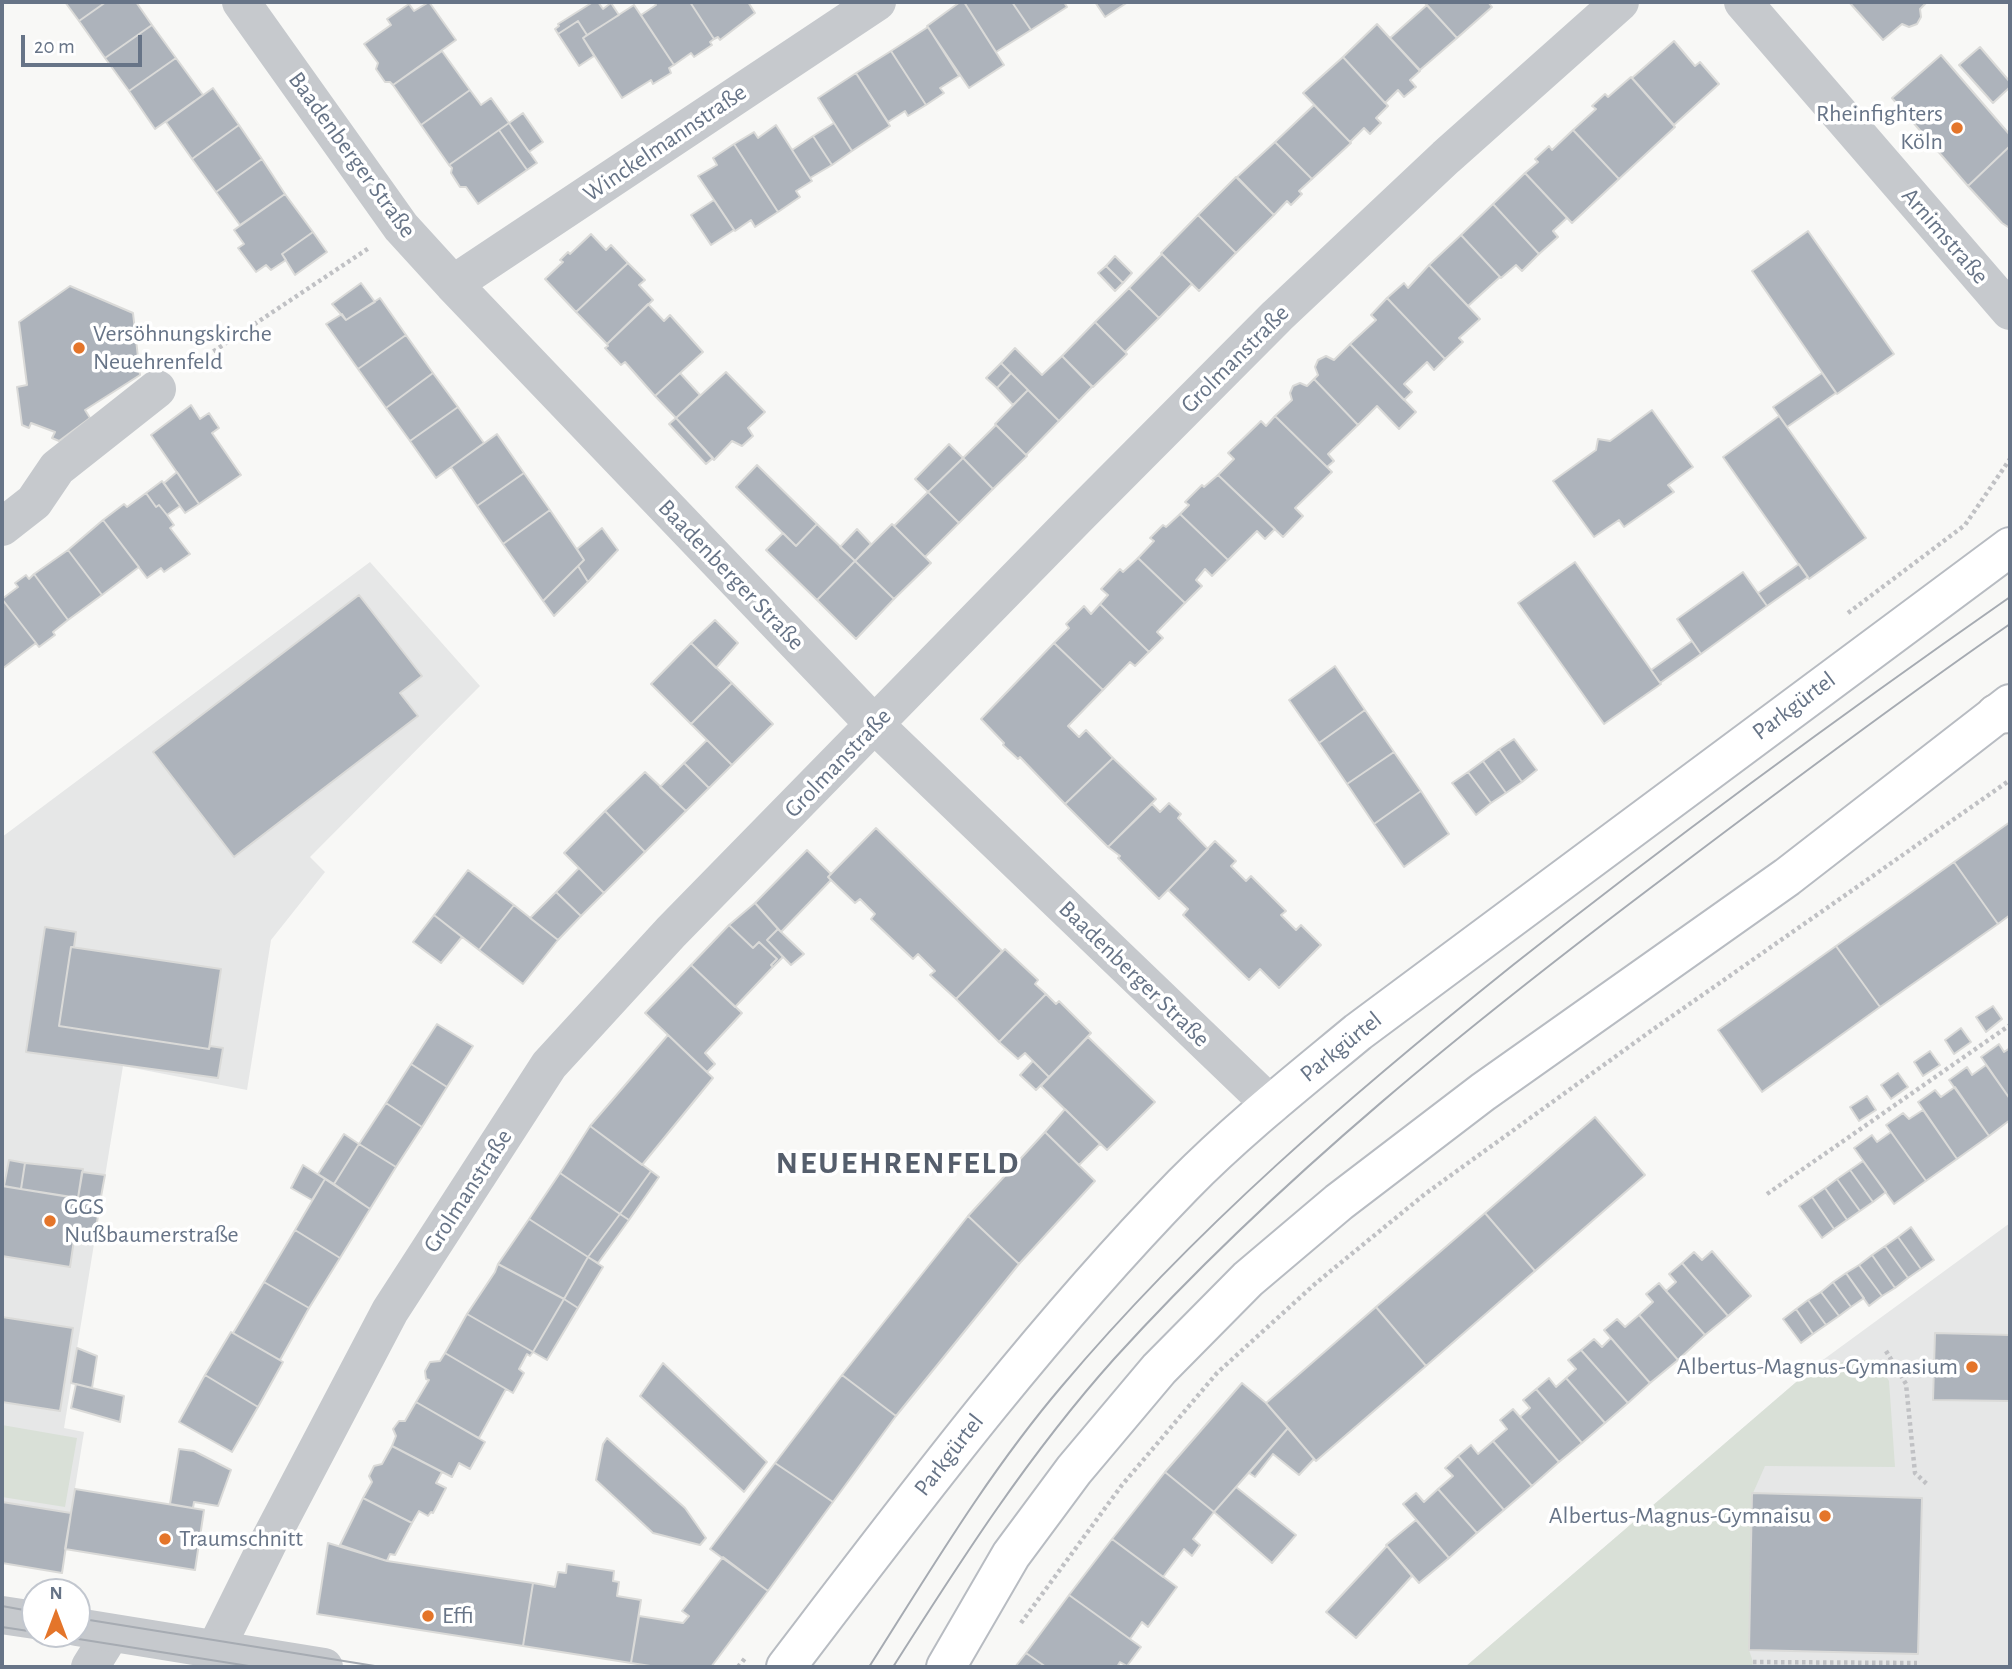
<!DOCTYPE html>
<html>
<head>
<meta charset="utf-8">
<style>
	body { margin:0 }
	#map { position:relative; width:2012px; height:1669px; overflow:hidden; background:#f8f8f6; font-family:"Alegreya Sans",sans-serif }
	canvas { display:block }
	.frame { position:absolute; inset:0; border:4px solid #677487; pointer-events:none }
	.north { position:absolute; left:21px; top:1578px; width:70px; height:70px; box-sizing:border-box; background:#fff; border:2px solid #c2c7cf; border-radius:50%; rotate:0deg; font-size:19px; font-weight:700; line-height:28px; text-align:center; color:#677487 }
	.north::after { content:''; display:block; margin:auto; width:24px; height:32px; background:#e4752a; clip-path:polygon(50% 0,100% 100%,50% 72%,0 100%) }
	.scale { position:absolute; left:21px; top:35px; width:121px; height:32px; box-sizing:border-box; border:4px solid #677487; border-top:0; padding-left:9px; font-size:21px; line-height:24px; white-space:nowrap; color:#677487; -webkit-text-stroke:5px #fff; paint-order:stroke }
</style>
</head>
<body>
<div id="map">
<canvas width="2012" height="1669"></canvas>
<div class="frame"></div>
<div class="north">N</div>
<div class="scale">20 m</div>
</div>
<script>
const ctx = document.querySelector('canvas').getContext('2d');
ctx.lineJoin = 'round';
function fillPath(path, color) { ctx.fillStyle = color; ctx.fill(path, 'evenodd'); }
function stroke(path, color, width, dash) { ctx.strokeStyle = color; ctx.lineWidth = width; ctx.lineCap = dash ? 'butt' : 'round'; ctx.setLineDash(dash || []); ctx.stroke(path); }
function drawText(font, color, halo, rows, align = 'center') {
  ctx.font = font + ' "Alegreya Sans",sans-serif'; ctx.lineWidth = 7; ctx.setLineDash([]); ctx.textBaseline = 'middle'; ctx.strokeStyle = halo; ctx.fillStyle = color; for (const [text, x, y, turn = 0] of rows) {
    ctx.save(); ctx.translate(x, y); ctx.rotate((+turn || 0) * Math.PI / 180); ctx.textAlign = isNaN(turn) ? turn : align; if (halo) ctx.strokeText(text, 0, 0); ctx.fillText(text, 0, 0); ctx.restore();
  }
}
fillPath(new Path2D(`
	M370,562L480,686L310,857L325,872L271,940L247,1090L123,1066L64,1428L84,1432L71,1513L2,1502V837Z
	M2010,1223V1667H1465L1816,1365Z`), '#e6e7e7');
fillPath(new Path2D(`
	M1875,1359L1889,1381L1895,1467L1765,1466L1753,1493L1749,1650L1753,1662L1752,1667H1465L1816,1365Z
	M2,1425L77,1438L65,1507L2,1497Z`), '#d9e0d7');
const building = new Path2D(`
	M65,2H106L79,21Z
	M106,2H136L152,25L105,58L79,21Z
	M429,2L456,40L393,85L390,82H385L376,69L378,63L364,44L391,25L387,19L403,8L409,4L414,11Z
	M593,2H598L603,9L611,3L619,15L587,35L578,21L558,34L555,29L559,26L558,24Z
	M654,2H690L714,39L710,42L712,45L694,57L691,53L674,65L641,15L656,5Z
	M690,2H748L755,13L720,40L718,37L714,39Z
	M960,2H964L1004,65L969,88L927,26Z
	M964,2H1012L1031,30L996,52Z
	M1012,2H1064L1067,7L1031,30Z
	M1095,2H1128L1105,17Z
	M1424,2H1488L1492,7L1457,38Z
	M1849,2H1927L1920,9L1921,17L1917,24L1909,27L1902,24L1883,40Z
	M634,5L674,65L669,68L671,73L653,84L651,80L622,98L583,38Z
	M1427,5L1457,38L1420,70L1390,38Z
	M578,21L587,35L583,38L594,56L579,66L558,34Z
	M1377,24L1420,71L1410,80L1416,87L1404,97L1398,90L1385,103L1343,57Z
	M152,25L176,58L129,91L105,58Z
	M928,27L959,76L940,88L944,93L926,105L891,51Z
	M1674,41L1695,66L1700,62L1719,84L1674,125L1632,78Z
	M1980,47L2010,82V87L1993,103L1959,65Z
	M442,51L470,90L421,125L393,85Z
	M891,51L926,105L908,116L905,111L888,122L856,73Z
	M1941,55L2010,135V146L1968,186L1892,98Z
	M1343,57L1388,106L1376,118L1381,123L1370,134L1364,128L1350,142L1303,93Z
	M176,58L203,95L155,129L129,91Z
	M856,73L890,126L852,151L818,98Z
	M1631,77L1675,127L1619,179L1573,130L1596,109L1592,106L1605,94L1608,97Z
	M213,88L239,125L192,159L166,122Z
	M470,90L481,105L491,98L509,123L449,165L421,125Z
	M1314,105L1351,143L1312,179L1275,142Z
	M523,113L543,142L529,152L509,123Z
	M509,123L537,163L527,170L499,130Z
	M834,123L852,151L832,165L813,136Z
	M239,125L262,159L216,192L192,159Z
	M776,125L812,181L796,191L800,197L778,212L734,144L754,132L758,138Z
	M499,130L527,170L478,204L466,187H460L451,173L452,168L449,165Z
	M1573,130L1619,179L1572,223L1525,173L1538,162L1535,159L1549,146L1552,150Z
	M813,136L832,165L810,178L792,150Z
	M1275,142L1312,179L1299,191L1302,194L1291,205L1287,201L1274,215L1237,177Z
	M734,144L778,212L755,227L751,220L735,231L698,176L717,165L713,158Z
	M2010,146V226L2008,227L2002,223L1968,186Z
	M262,159L285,194L240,225L216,192Z
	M1525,173L1567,218L1553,231L1558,237L1539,254L1493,204Z
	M1236,177L1274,215L1236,253L1198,215Z
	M285,194L313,232L282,254L286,260L271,270L266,265L256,272L238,248L244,244L234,230Z
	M714,200L734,230L711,245L691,215Z
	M1493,204L1539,254L1522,271L1516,265L1501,278L1461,235Z
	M1198,215L1236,253L1199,291L1161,253Z
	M1808,231L1894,354L1837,394L1752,271Z
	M313,232L327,252L295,275L282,254Z
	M591,234L606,250L611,245L628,263L576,312L545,279L563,262L560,260L568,252L570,254Z
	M1461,235L1500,277L1468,306L1429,265Z
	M1162,254L1192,284L1159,318L1129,288Z
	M1115,256L1132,273L1123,283L1106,266Z
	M628,263L645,280L639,285L653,300L607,344L576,312Z
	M1429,265L1480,319L1459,338L1463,342L1445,359L1387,298L1404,283L1408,288Z
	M1106,266L1123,283L1115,291L1098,273Z
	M361,283L375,302L346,320L332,304Z
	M70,286L133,313L140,375L85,410L90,418L59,441L52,438L55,432L31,423L29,428L22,425L17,387L27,385L19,322Z
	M1129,288L1159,318L1125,352L1095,322Z
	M380,298L406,335L358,369L326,324L342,314L346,320Z
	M1387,298L1445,359L1434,370L1427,362L1404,384L1412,392L1404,400L1350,344L1376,320L1371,315Z
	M648,304L664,321L670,315L703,352L655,396L625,362L621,365L605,348L608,346L607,344Z
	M1095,322L1127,354L1093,387L1062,356Z
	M406,335L433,373L386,408L358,369Z
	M1350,344L1416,412L1399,429L1377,406L1358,425L1314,379L1318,375L1315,367L1318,360L1326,356L1334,360Z
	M1015,348L1042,375L1062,356L1092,387L1059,421L1001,363Z
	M1001,363L1011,373L997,388L986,378Z
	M726,372L765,412L748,428L753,436L742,446L732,441L714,460L676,418Z
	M433,373L458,407L410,441L386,408Z
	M680,373L700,395L676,418L655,396Z
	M1011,373L1028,390L1013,405L997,388Z
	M1822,373L1836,393L1787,427L1773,407Z
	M1314,379L1358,425L1328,454L1334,461L1327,467L1275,416L1292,400L1290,393L1293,386L1300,383L1307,386Z
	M1028,390L1059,421L1026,455L995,424Z
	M191,405L200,419L209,413L219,428L212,433L241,475L199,504L151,435Z
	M458,407L484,443L436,478L410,441Z
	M1652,410L1693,467L1668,485L1674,492L1624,527L1619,520L1594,537L1553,481L1596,450L1598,439L1610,441Z
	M1275,416L1332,472L1295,508L1303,516L1283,537L1218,475L1234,459L1228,453L1261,421L1266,426Z
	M1779,416L1866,538L1809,579L1723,457Z
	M676,418L713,458L706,464L669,424Z
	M996,425L1027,456L993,489L963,458Z
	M497,434L524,473L477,506L451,467Z
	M949,444L963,458L928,492L915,479Z
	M963,458L993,489L959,523L928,492Z
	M757,465L817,524L796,546L736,487Z
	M177,472L199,504L185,513L164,483Z
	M524,473L550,510L503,544L477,506Z
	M1218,475L1275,529L1265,539L1257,531L1228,560L1180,514L1189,505L1185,502L1202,485L1204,487Z
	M162,481L180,506L167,515L159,505L156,507L146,493Z
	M928,492L959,523L925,557L894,526Z
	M146,493L156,507L159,505L167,515L174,525L170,528L190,554L164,572L161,568L147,578L103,520L124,504L127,507Z
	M550,510L584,560L543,601L503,544Z
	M1180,514L1228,560L1212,576L1205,569L1196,580L1202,586L1185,603L1138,558L1154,541L1150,538L1163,525L1166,527Z
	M103,520L139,567L102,595L68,550Z
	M817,524L855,561L817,600L766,550L783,533L796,546Z
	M892,524L931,563L894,599L855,561Z
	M602,528L618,550L588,582L578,566L584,560L577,549Z
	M857,529L871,544L855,561L840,547Z
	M68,550L102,595L68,620L34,574Z
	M1138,558L1185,603L1157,632L1163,638L1149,652L1100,604L1108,595L1101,589L1120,569L1123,572Z
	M855,561L894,599L856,639L817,600Z
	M1575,562L1661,684L1604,724L1518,603Z
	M1799,564L1808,577L1767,606L1758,593Z
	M578,566L588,582L554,616L543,601Z
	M1743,572L1767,606L1701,654L1677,619Z
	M34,574L68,620L53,632L55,635L39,647L2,599L18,587L15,583L26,575L29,579Z
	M359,595L422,676L400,693L418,716L234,857L153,752Z
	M2,599L36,643L2,669Z
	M1100,604L1149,652L1135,666L1130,662L1103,690L1054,643L1069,628L1066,624L1084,606L1091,614Z
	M715,620L738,643L716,668L691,643Z
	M1692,641L1701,654L1660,683L1651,670Z
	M691,643L732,683L691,724L651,684Z
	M1054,643L1103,690L1068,726L1079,737L1086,730L1113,758L1065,804L1020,757L1018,759L1003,745L1004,743L981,719Z
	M1335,666L1365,710L1319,743L1289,700Z
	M732,683L773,724L732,765L691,724Z
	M1365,710L1394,752L1347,784L1319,743Z
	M1514,739L1537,770L1522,782L1499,749Z
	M707,740L732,765L709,788L684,763Z
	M1499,749L1522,782L1506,793L1483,761Z
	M1394,752L1421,791L1374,824L1347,784Z
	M1113,758L1156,799L1108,847L1065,804Z
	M1483,761L1506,793L1491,803L1468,772Z
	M684,763L709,788L686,811L660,787Z
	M645,772L686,811L645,852L605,811Z
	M1468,772L1491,803L1476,815L1452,783Z
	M1421,791L1449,834L1404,867L1374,824Z
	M1169,803L1181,814L1178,818L1208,849L1159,899L1118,858L1120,856L1108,847L1152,804L1160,812Z
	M605,811L645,852L604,893L564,853Z
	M2010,822V915L1998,924L1954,862Z
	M876,828L1002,951L956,999L930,975L935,971L918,954L913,959L871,919L875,914L860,899L855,903L828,877Z
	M1215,841L1236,861L1231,866L1246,881L1251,876L1286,911L1281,915L1296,930L1301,925L1321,945L1279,988L1260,969L1249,980L1183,915L1188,909L1168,890Z
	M807,850L831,874L828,877L831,880L781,932L755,903Z
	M1954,862L1998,924L1880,1007L1836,946Z
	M579,868L604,893L581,916L556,892Z
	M468,870L514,905L479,950L434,915Z
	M556,892L581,916L558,940L530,918Z
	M755,903L778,929L767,940L783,957L773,967L771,965L777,959L759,942L753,948L729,925Z
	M514,905L558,940L523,984L479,950Z
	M434,915L462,937L441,963L413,942Z
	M729,925L753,948L759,942L777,959L771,965L773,967L735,1007L691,965Z
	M45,927L76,932L74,947H71L59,1026L209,1049L210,1046L223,1048L218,1078L26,1052Z
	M778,929L804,954L791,965L767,940Z
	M1836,946L1880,1007L1762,1092L1718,1030Z
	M71,947L221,969L209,1049L59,1026Z
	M1005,949L1038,980L1035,984L1046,994L999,1042L956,999Z
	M691,965L742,1013L705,1053L715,1064L707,1072L645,1013Z
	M1046,994L1056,1004L1059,1001L1091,1033L1049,1077L1025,1053L1018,1059L999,1042Z
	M1993,1006L2002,1019L1986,1032L1976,1017Z
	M437,1024L473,1046L447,1087L411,1064Z
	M1961,1028L1971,1042L1954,1054L1945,1040Z
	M668,1035L713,1078L642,1165L590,1126Z
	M1088,1037L1155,1102L1107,1150L1041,1086Z
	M1999,1044L2004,1052L2010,1048V1099L1981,1057Z
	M1930,1051L1940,1065L1923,1076L1914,1062Z
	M1033,1061L1049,1077L1036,1090L1020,1075Z
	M411,1064L447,1087L422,1127L386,1103Z
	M1986,1065L2010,1099V1120L1989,1136L1949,1080L1967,1067L1972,1075Z
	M1898,1073L1908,1087L1891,1099L1881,1085Z
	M1955,1087L1989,1136L1957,1159L1918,1102L1935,1090L1941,1097Z
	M1867,1096L1876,1110L1859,1121L1850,1107Z
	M386,1103L422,1127L396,1167L359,1144Z
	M1065,1109L1100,1144L1079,1165L1045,1132Z
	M1923,1110L1957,1159L1926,1181L1886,1125L1903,1113L1909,1119Z
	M1595,1117L1645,1175L1535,1271L1485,1213Z
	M590,1126L651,1171L620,1214L560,1173Z
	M1045,1132L1095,1181L1019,1264L968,1216Z
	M1891,1132L1926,1181L1894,1204L1854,1148L1872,1135L1877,1142Z
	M344,1134L359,1144L334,1184L318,1174Z
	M359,1144L396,1167L370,1209L334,1184Z
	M9,1160L25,1163L21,1189L4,1186Z
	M1863,1161L1886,1192L1873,1202L1850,1170Z
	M25,1163L83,1169L78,1198L21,1189Z
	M303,1165L325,1179L312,1200L291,1188Z
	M1850,1170L1873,1202L1860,1211L1837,1179Z
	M651,1171L659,1177L629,1220L620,1214Z
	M82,1172L105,1175L100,1202L78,1198Z
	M560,1173L620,1214L588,1257L529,1219Z
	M325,1179L370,1209L340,1258L295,1230Z
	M1837,1179L1860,1211L1847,1220L1825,1188Z
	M2,1186L100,1202L94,1243L74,1240L70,1267L2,1256Z
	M1825,1188L1847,1220L1834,1229L1812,1197Z
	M1812,1197L1834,1229L1822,1238L1799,1206Z
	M1485,1213L1535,1271L1426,1366L1376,1307Z
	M620,1214L629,1220L598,1263L588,1257Z
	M968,1216L1019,1264L896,1416L842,1375Z
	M529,1219L588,1257L564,1299L498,1264Z
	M1911,1227L1934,1260L1921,1269L1898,1237Z
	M295,1230L340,1258L309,1308L264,1282Z
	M1898,1237L1921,1269L1908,1278L1885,1246Z
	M1885,1246L1908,1278L1895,1288L1872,1255Z
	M1712,1251L1751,1296L1728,1316L1682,1263L1694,1252L1702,1260Z
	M1872,1255L1895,1288L1882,1296L1859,1265Z
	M588,1257L603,1267L578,1308L564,1299Z
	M1682,1263L1728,1316L1705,1335L1666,1291L1676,1282L1669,1274Z
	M498,1264L564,1299L533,1352L467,1314L495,1272Z
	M1859,1265L1882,1296L1869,1306L1846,1273Z
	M1846,1273L1864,1298L1851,1307L1833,1282Z
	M264,1282L309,1308L280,1360L233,1333Z
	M1833,1282L1851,1307L1839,1316L1821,1292Z
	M1659,1283L1705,1335L1678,1360L1639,1315L1653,1302L1646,1294Z
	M1821,1292L1839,1316L1826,1325L1808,1300Z
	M564,1299L578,1308L547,1360L533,1352Z
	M1808,1300L1826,1325L1813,1334L1796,1309Z
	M1376,1307L1426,1366L1316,1461L1266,1403Z
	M1796,1309L1813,1334L1801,1343L1783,1319Z
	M467,1314L533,1352L530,1356L527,1354L519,1369L524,1373L513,1393L445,1353Z
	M1639,1315L1678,1360L1650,1383L1604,1330L1617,1319L1625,1327Z
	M2,1317L73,1328L60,1411L2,1402Z
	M231,1332L283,1362L258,1407L205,1375Z
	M1935,1333L2010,1335V1401L1933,1400Z
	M1611,1338L1650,1383L1628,1403L1581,1350L1594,1339L1602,1347Z
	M77,1348L97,1356L92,1388L71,1383Z
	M1581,1350L1628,1403L1605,1423L1566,1378L1576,1369L1568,1360Z
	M445,1353L506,1389L479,1438L416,1402L429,1380L426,1379L425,1371L430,1362L440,1361Z
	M663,1363L767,1462L744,1492L640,1396Z
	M205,1375L258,1407L232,1452L179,1422Z
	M842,1375L896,1416L833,1502L775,1463Z
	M1549,1378L1556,1387L1566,1378L1605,1423L1582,1443L1536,1389Z
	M1242,1383L1266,1403L1288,1428L1214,1512L1165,1472Z
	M76,1384L124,1396L120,1422L71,1408Z
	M1536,1389L1582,1443L1559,1462L1520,1417L1530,1408L1523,1400Z
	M416,1402L485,1442L470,1469L459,1463L452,1477L392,1446L396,1436L393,1429L399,1421H405Z
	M1513,1409L1559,1462L1532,1486L1493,1441L1507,1429L1500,1420Z
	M1288,1428L1314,1459L1299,1475L1273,1454L1255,1477L1249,1473Z
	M607,1438L685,1508L706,1538L700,1545L653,1533L596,1480L603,1444Z
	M1493,1441L1532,1486L1504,1510L1458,1456L1471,1445L1478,1454Z
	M392,1446L442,1472L436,1483L446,1488L433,1513L431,1512L428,1516L419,1511L412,1523L363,1498L372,1482L369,1476L374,1466L382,1464Z
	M179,1449L194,1451L231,1470L218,1506L194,1502L193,1508L170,1504Z
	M1458,1456L1504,1510L1477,1533L1438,1489L1453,1476L1445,1468Z
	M775,1463L833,1502L768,1591L710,1549Z
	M1165,1472L1214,1512L1193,1539L1200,1545L1192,1556L1184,1549L1163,1577L1112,1539Z
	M1236,1487L1296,1535L1272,1563L1214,1512Z
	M75,1489L204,1510L195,1570L65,1549Z
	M1438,1489L1477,1533L1449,1558L1403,1504L1416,1493L1424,1502Z
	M1752,1493L1922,1498L1918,1654L1749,1650Z
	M363,1498L412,1523L395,1555L390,1554L387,1561L340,1545Z
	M2,1502L71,1513L62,1573L2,1563Z
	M1416,1520L1449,1558L1419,1583L1386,1545Z
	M1112,1539L1177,1587L1148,1627L1142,1622L1130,1639L1069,1595Z
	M328,1543L387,1561L533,1583L523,1646L317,1614Z
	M1387,1546L1412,1576L1356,1638L1326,1612Z
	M723,1557L768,1591L711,1667H657L631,1663L639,1616L683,1623L689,1616L682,1611Z
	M567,1564L614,1571L613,1581L619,1582L617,1596L641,1600L631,1663L523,1646L533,1583L555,1587L558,1572L566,1573Z
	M1069,1595L1141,1647L1127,1666L1120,1662L1117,1667H1046L1026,1653Z
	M1026,1653L1046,1667H1015Z`);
fillPath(building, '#adb3bb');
stroke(building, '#dadad8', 2);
const secondary = new Path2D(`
	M786,1667C912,1502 1037,1335 1183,1185C1237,1130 1299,1081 1358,1032L2010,547
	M946,1667L1011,1555L1074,1470L1159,1369L1248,1279L1339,1202L1483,1092L1787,877L2010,704`);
const trunk = new Path2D(`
	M1996,714L2010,713`);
stroke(secondary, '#b8bcc2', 42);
stroke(trunk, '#b9bbbf', 42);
stroke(new Path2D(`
	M190,367L369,248
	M1848,613L1965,525L2010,459
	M1767,1194L2010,1025
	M1886,1351L1906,1384L1915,1473L1928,1485
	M1021,1623L1122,1485L1217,1373L1316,1283L1425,1194L1648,1033L2010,780
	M1753,1662L1917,1663
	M738,1667L746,1657`), '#c0c1c4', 4.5, [3.5, 3.5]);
stroke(new Path2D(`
	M241,2L401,227L453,284L874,724L1271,1105
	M1743,2L2010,311
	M453,284L877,2
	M2,527L34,502L57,468L157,389
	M215,1650L267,1545L390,1311L549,1065L671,932L1078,516L1277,316L1446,157L1620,2
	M90,1667L111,1633`), '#c6c9cd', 38);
stroke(new Path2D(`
	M2,1615L35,1620
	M77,1627L324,1667`), '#c6c9cd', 38);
stroke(secondary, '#fff', 38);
stroke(trunk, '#fff', 38);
stroke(new Path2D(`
	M2,1606L35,1612
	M77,1618L381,1667
	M2,1627L35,1632
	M47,1634L255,1667
	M869,1667C930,1571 988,1473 1062,1386C1195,1228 1352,1094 1513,965C1675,837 1841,715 2010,597
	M893,1667C961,1560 1029,1454 1114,1359C1280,1176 1476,1019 1673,871C1784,787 1896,703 2010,624`), '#a6abb2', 2);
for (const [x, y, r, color] of [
	[1957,128,7,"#e4752a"],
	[79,348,7,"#e4752a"],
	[50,1221,7,"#e4752a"],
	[1972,1367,7,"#e4752a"],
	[1825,1516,7,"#e4752a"],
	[165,1539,7,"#e4752a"],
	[428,1616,7,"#e4752a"]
]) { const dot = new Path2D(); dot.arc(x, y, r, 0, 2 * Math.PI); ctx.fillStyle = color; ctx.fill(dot); stroke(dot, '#fff', 2.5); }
drawText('24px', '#677487', '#fff', [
	["Rheinfighters",1943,114,"right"],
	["Köln",1943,142,"right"],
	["Versöhnungskirche",93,334],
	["Neuehrenfeld",93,362],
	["GGS",64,1207],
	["Nußbaumerstraße",64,1235],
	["Albertus-Magnus-Gymnasium",1958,1367,"right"],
	["Albertus-Magnus-Gymnaisu",1811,1516,"right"],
	["Traumschnitt",179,1539],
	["Effi",442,1616]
], 'left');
drawText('24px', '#677487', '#fff', [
	["Winckelmannstraße",665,143,-34],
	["Baadenberger Straße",352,155,54],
	["Arnimstraße",1945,236,49],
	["Grolmanstraße",1235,359,-45],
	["Baadenberger Straße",731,575,46],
	["Parkgürtel",1794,706,-37],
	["Grolmanstraße",838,763,-46],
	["Baadenberger Straße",1134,974,44],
	["Parkgürtel",1341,1047,-39],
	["Grolmanstraße",468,1191,-57],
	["Parkgürtel",949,1455,-52]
]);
ctx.letterSpacing = '2px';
drawText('bold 32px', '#555e6c', '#fff', [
	["NEUEHRENFELD",898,1163]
]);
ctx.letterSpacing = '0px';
</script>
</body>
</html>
